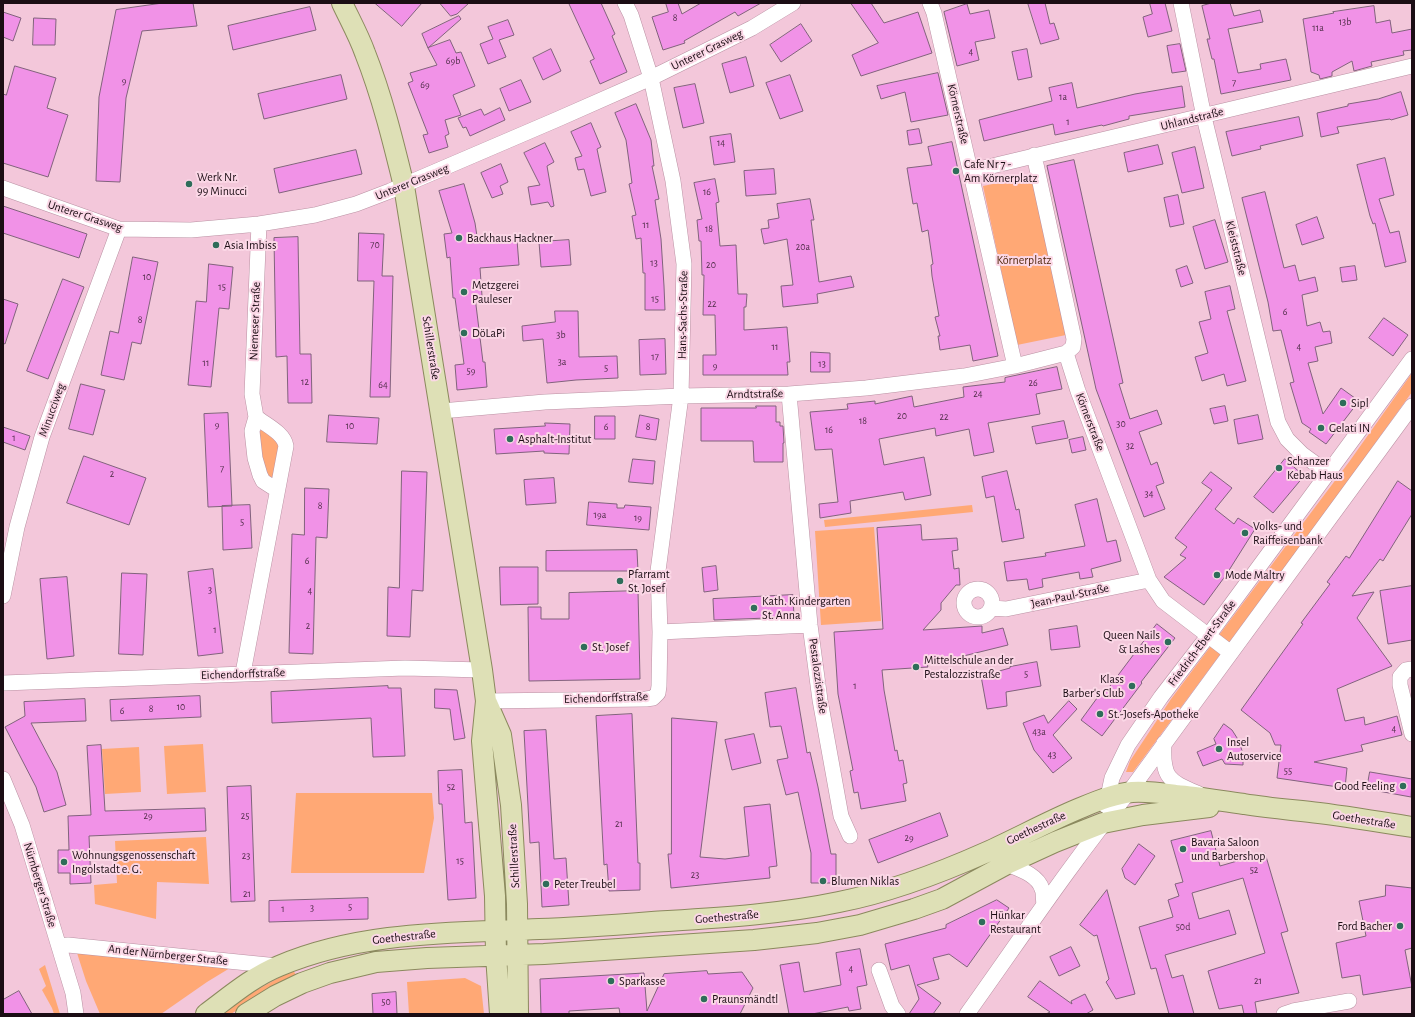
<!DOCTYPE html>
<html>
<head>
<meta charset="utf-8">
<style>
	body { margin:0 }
	#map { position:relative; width:1415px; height:1017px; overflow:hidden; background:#f3c7da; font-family:"Alegreya Sans",sans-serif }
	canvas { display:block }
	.frame { position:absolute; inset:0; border:4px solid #1b0d14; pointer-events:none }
</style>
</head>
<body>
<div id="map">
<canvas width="1415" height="1017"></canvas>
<div class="frame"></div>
</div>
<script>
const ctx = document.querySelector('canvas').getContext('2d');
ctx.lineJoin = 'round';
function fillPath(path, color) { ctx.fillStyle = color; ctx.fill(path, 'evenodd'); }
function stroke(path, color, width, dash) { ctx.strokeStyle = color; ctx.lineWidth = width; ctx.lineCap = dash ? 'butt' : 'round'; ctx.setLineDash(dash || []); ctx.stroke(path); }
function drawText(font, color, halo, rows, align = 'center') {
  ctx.font = font + ' "Alegreya Sans",sans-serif'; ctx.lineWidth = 4; ctx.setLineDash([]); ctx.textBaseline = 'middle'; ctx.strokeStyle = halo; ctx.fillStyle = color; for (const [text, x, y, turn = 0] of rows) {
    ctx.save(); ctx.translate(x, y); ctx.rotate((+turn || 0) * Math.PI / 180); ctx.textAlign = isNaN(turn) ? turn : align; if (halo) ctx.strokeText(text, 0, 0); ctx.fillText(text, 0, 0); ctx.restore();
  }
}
fillPath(new Path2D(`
	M1032,176L1066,335L1017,345L983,186Z
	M1412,373V392L1328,509L1133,772H1126L1130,761L1171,699L1349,462Z
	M262,430L276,438L281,445L274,477L271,478L264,472L259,431Z
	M972,505L973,512L825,527L824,520Z
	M874,527L881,621L821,625L815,531Z
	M203,744L206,792L167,794L164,746Z
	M139,747L141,792L105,794L102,749Z
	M296,793H432L434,818L424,873H291Z
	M206,837L209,884L157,882L156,919L95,904L94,885L117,883L115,841Z
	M77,953L230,968L207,982L161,1014H100L86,981Z
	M45,965L60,1014H54L52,1008L42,990L46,986L39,969Z
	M293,970L296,975L270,989L231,1014H223L253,992Z
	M465,978L481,986L484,1014H409L407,982Z`), '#ffa875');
const building = new Path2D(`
	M163,3H193L197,26L142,31L126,98L120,182L96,181L99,97L116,10Z
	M375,3H422L402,26Z
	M440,3H469L457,14L451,16Z
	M569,3H601L615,34L612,36L627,72L600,84L590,61L594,59Z
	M666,3H678L682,14L701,3H761L738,16L735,12L684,41L685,43L663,50L652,17L668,12Z
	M851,3H871L884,23L918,12L932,53L861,76L852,55L878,43Z
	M1028,3H1045L1050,24L1054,23L1059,39L1041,44Z
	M1150,3H1165L1172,31L1148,37L1143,17L1152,14Z
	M1212,3H1230L1234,16L1260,10L1263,22L1228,29L1238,73L1261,69L1260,64L1286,59L1291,80L1221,94L1214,59H1212L1207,39H1210L1202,6Z
	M967,4L970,14L989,10L995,38L975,42L979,60L957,66L944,12Z
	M1374,6L1376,23L1390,20L1392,33L1412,29V50L1403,51L1404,55L1371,62L1372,66L1354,71L1352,61L1332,72V76L1320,79L1319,75L1311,72L1303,19L1334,13L1333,12Z
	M310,7L316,30L233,50L228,26Z
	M3,12L21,18L13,41L3,37Z
	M459,16L461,19L428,48L422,34Z
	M34,18L56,19L55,45H33Z
	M508,20L514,35L499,40L506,57L488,64L480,44L493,39L488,27Z
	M801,24L812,41L781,62L770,45Z
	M450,40L456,53L461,52L475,86L453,95L461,115L445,120L449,134L445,136L448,147L429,153L423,135L428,134L408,83L413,81L410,73L437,65L428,48Z
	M1180,44L1186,71L1172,73L1167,46Z
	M551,49L561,71L543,80L533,58Z
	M1027,49L1032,77L1018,80L1012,52Z
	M746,57L754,86L730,93L722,64Z
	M15,66L56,78L47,108L68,115L48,177L3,163V94L6,95Z
	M938,73L948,115L911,122L905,92L881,99L877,86Z
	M341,75L347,99L264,119L258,94Z
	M790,75L803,111L780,119L766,83Z
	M521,80L531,102L509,111L500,89Z
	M1072,83L1077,108L1135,94L1182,86L1185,107L1129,116V119L1103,126L1102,125L1055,135L1053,124L984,141L979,120L1052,101L1049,88Z
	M695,84L704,123L683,128L674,88Z
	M1401,92L1408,115L1391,120L1390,119L1337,127L1339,133L1321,137L1317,113L1348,106V104L1378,99Z
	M636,104L651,140L654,166H652L659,199L655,200L661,239L664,286L665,310H645V273H643L641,238L636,239L632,216L636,215L629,184L632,183L626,140L615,113Z
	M500,108L505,120L470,136L466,127L463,128L458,118L481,109L484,115Z
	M1299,117L1303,136L1260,146L1261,149L1232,156L1226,132Z
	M591,123L601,147L597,149L606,192L591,196L584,169L578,170L575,158L582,156L571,132Z
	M919,129L922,143L909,145L907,131Z
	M731,134L735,162L714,165L710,137Z
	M952,142L998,356L973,361L970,345L940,350L938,336H940L935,317L939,316L932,276L931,265L933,264L928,230L922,232L917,203L913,204L907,168L932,165L928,147Z
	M545,143L554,162L547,166L554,206L551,207L548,202L531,205L528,187L540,185L524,153Z
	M1158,145L1163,164L1128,172L1124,153Z
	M1195,147L1204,188L1182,193L1172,153Z
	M356,150L362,174L279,193L274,169Z
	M1385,158L1394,195L1379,199L1390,233L1399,231L1406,262L1385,267L1375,223L1373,224L1370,216L1357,165Z
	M1074,160L1123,383L1119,384L1130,419L1157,410L1162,424L1139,432L1151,465L1157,462L1164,483L1156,486L1165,509L1144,517L1096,389L1047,166Z
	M501,164L508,182L500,186L503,194L492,198L481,173Z
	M774,169L776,194L746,196L744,171Z
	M715,179L719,202L716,203L720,246L736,245L738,294H747L746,307H744V330L787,327L790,362H787L788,375H703V355H716L715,315H703L704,275H702L701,241H699L697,220L702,219L694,183Z
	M464,184L475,223L478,243L517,240L519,265L480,268L482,296L475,297L483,362H485L487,387L457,390L455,365L464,364L455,298H453L450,257L447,258L444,234L452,233L439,191Z
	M1265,192L1284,268L1295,265L1299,281L1315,277L1318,291L1302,295L1307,326L1320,322L1323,332L1330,331L1332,343L1315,347L1318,361L1308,363L1323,414L1341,388L1359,401L1326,444L1309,432L1311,429L1302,423L1290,383L1294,382L1281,330L1273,331L1268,302L1242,198Z
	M1178,195L1184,224L1170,227L1164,198Z
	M810,199L814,220H811L819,282L851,276L854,287L817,294L818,303L783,307L781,286L793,285L787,239L764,244L761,229L769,228L768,220L779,218L777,204Z
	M3,206L87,234L79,258L3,233Z
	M1317,217L1324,238L1302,245L1296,225Z
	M1215,220L1228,262L1205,269L1193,227Z
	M359,233L384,234L382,276H393L390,397H370L374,281H358Z
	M298,237L300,354H311L312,403H288L287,356L276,357L274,238Z
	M569,240L571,265L541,267L539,242Z
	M133,257L158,262L141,344L132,342L124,380L101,375L110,331L118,333Z
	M209,264L233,267L229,309L219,308L211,387L188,385L196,301L206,302Z
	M1187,266L1193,283L1181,287L1176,270Z
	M1355,266L1357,280L1342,282L1340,268Z
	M63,279L84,287L48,379L27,371Z
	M1230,286L1235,309L1227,311L1246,381L1227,386L1224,374L1202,381L1195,357L1208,353L1199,322L1211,319L1205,292Z
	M3,299L18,304L5,344L3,343Z
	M555,311H578L579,357L617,356L618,378L576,380L547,383L543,339L523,341L522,326L555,322Z
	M1384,318L1408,335L1393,356L1369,338Z
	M665,339L666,374L640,375L639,340Z
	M811,352L830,353V372H811Z
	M1057,367L1062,389L1036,394L1040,414L988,423L994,452L974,456L969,429L936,436L935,428L879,439L884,465L924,457L931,495L905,500L903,492L850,501L851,513L820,518L819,504L838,502L832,449L815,450L810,412L848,409L847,404L875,401V404L912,396L914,407L964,397L963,387L1005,382V378Z
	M81,384L105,390L93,435L69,429Z
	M756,406H776V422H780V426H783L784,443H783V462H754L753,441H701V408H756Z
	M1225,406L1228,421L1214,424L1210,409Z
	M228,413L232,506L208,507L204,414Z
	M329,415L379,418L377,444L327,442Z
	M640,415L659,419L656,440L636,437Z
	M1258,415L1263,439L1238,444L1234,420Z
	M595,416H615V439H595Z
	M1064,421L1068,438L1036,444L1032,427Z
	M545,423L570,424L569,454L544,453V451L496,454L494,429L545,426Z
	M3,427L30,436L25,450L3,442Z
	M1083,437L1086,450L1072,453L1069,440Z
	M84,456L146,478L129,525L67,503Z
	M633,459L655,461L653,484L629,482Z
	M1285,459L1304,476L1273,513L1254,497Z
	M402,471L427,472L423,591L412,590L410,637L387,636L388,587L399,588Z
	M1007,471L1016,510L1019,509L1024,538L1002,542L994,496L986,498L982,477Z
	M1211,472L1232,488L1215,509L1234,524L1238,518L1255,529L1226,575L1204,605L1164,577L1186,558L1180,555L1187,547L1175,538L1212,490L1202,483Z
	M554,478L556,503L526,505L524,480Z
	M1398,481L1412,491V514L1383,561L1380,559L1352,596L1374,592L1357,618L1392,666L1337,689L1345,721L1364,717L1365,725L1397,716L1402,735L1361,745L1363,751L1314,762L1347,768L1345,788L1277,778L1281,745H1275L1270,733L1241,710L1303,624L1301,623L1330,584L1327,582L1346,556L1349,558Z
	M305,488L329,489L327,538L316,537L313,654L289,653L292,534L304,535Z
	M1097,499L1107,542L1116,540L1121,561L1091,569L1093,577L1080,579L1079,572L1042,579L1043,587L1029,590L1027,579L1007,581L1004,562L1046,556L1045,553L1085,546L1075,505Z
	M589,502L617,504V508H624L625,505L651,507L649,530L587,525Z
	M250,505L252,548L223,550L222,506Z
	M921,525L922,540L957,538L958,550L952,551L954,569L959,568L960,585H956L941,603V610L923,630L982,626V633L1003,628L1008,645L927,665L928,667L882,670L884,690L895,751L897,750L899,761L903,760L907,783L903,784L906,801L861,809L858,792L854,793L850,771L853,770L838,694L834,632L883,629L877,528Z
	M637,550L638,571H546V551Z
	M716,566L718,590L704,592L702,568Z
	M500,567H538V604L501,605Z
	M213,569L223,653L198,656L188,572Z
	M122,573L147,574L143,655L119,654Z
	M67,577L74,656L47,659L40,579Z
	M1412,586V640L1388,644L1380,591Z
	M638,591L640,679L529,681L528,607H541V619H569V593Z
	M793,595L794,617L714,620L713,599Z
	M1157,624L1175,638L1141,682L1142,683L1102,736L1081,720L1100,694L1102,696Z
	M1077,626L1080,647L1051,650L1049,630Z
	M1037,662L1041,686L1006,692L1007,706L987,709L981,676L1010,668V667Z
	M388,686V688H401L405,756L373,757L371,718L272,723L271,692Z
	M796,688L807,753L810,752L818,787L831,854H836V883H811V853L798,792L786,795L777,760L788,758L781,726L770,727L765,693Z
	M435,689L457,690L465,738L454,740L450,709L435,708Z
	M200,696L201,717L111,721L110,700Z
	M85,699L86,721L31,723L57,772L66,805L44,812L36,787L5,727L25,716L24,702Z
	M1069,701L1077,709L1053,735L1072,758L1053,773L1034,750L1023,723L1044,715L1048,723Z
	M632,714L638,863H640V890L609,891L607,864L604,865L596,716Z
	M672,718L717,722L700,857L725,859L749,856L744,807L770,804L777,866L769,867L770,878L671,888L668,854H671Z
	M1224,724L1232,730L1239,741L1243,754V765L1225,764L1222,759L1203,766L1197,752L1216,744L1214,739Z
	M546,730L554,859L566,858L569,905L542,907L539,842L530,843L524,731Z
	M754,734L761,763L732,770L725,740Z
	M101,745L105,811L205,808L206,831L89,836L91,883L70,884V873H58V850H69L68,816L91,815L87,746Z
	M462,770L465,823L472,822L476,898L448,900L442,804H439L438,771Z
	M1370,772L1412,779L1411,797L1367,789Z
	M251,786L255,901L231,902L227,787Z
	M940,813L948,836L878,863L869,840Z
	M1211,831L1220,866L1265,853L1288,931L1281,933L1299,993L1255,1002L1257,1014H1244L1242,1005L1219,1009L1208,971L1265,953L1243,878L1192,893L1199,919L1229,910L1236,934L1165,955L1172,978L1183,975L1194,1014H1169L1156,968L1151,969L1139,927L1173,917L1168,900L1179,896L1175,884L1183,882L1171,841Z
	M1139,844L1155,856L1135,885L1125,878L1122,869Z
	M1386,885L1412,888V948L1405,950L1412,987L1363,995L1360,975L1342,978L1336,943L1366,936L1359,901L1385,896Z
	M1107,890L1135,994L1116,999L1106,982L1109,979L1097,935L1094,936L1080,925Z
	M368,898V919L269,922V901Z
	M997,900L1009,908L967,967L949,954L933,958L939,979L917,985L941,1003L933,1014H909L919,999L909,965L891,970L885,944L946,928V925Z
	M1071,947L1080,966L1059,976L1050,957Z
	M860,949L867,985L857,987L861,1009L849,1011L848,1007L812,1014H789L780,965L799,962L804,992L841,985L836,953Z
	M707,971L708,974L742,972L753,988L740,1014H620L619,1008L569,1011V1014H541L540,979L644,973L647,1011L664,974Z
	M1040,981L1072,1004L1071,1001L1085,994L1093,1010L1086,1014H1046L1050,1012L1028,997Z
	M19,991L32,1014H3V1000Z
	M396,992L397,1014H373L372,994Z`);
fillPath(building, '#f192e7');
stroke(building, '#81627c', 1);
const minor = new Path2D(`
	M930,3L934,13L1015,366
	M1181,3L1204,117L1278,422L1287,439L1302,454L1328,473
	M971,171L1412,66
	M3,188L119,229L191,230L259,224L315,215L356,204L390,191L558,119L651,78L752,28L793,3
	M259,224L252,394L256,417L252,431L255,458L260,475L263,481L277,490
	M1066,353L1078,391L1149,580L1163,601L1231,653
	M789,394L810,625L820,700L841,816L850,836
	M441,411L545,402L681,396L789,394L866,388L964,376L1015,366L1066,353L1073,347L1074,339L1034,155
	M964 603a14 14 0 1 1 28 0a14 14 0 1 1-28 0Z
	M3,596L17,527L42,437L119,229
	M992,608L1006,609L1149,580
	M660,632L810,625
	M1412,669L1406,670L1400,677V685L1412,734
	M243,673L286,446C284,433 266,425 256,417
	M3,683L405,668L482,670
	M486,701L646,699L653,698L658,693L659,686L660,632L658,571L681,396L684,264L673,181L651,78L631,15L625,3
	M1164,743C1162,779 1169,781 1199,794
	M3,779L22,825L73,993L76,1014
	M1106,806L1112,778L1128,745L1161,697L1208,636L1412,359
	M1007,864C1019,869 1038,875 1042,889C1044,893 1043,900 1044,905
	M59,946L68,945L278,966
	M879,970L892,1006L898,1014
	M967,1014C1020,940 1071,863 1129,792L1412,406
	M1284,1014L1293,1011L1349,1001`);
const major = new Path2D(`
	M342,3C350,20 359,36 365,53C382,96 393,141 404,186L482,670L486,701L482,741L495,896L496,955L500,1014
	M487,703L501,735L511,805L517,904L518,1014
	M206,1014C229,997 252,977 279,966C361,931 452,933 539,929C576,928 614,925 652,922C715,918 777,915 839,902C890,892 940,873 987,852C1018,838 1047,822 1078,809C1095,802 1113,794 1132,792C1147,791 1161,793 1176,795C1199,797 1221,801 1244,804C1269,808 1294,810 1319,813C1350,817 1381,822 1412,827
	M246,1014L275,996L302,983L330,973L376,962L427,958L544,954L754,940L817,933L860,925L914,909L942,899L1007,864L1055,842L1103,823L1143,815L1209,807`);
stroke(minor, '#ba91a3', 16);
stroke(major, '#8b895e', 22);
stroke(minor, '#fff', 15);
stroke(major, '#dee0b6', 20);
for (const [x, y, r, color] of [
	[956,171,4,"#2e6d5a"],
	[189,184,4,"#2e6d5a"],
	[459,238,4,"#2e6d5a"],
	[216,245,4,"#2e6d5a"],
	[464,292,4,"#2e6d5a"],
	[464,333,4,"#2e6d5a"],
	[1343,403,4,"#2e6d5a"],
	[1321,428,4,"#2e6d5a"],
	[510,439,4,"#2e6d5a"],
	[1279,468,4,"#2e6d5a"],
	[1245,533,4,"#2e6d5a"],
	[1217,575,4,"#2e6d5a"],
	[620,581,4,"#2e6d5a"],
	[754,608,4,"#2e6d5a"],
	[1168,642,4,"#2e6d5a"],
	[584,647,4,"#2e6d5a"],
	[916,667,4,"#2e6d5a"],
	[1132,686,4,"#2e6d5a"],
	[1100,714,4,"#2e6d5a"],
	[1219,749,4,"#2e6d5a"],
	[1403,786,4,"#2e6d5a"],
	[1183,849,4,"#2e6d5a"],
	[64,862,4,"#2e6d5a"],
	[823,881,4,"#2e6d5a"],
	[546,884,4,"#2e6d5a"],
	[982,922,4,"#2e6d5a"],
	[1400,926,4,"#2e6d5a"],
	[611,981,4,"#2e6d5a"],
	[704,999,4,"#2e6d5a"]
]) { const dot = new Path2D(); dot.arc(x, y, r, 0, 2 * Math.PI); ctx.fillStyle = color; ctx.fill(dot); stroke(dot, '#fbd7e6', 1.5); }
drawText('10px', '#502e49', null, [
	["8",675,18],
	["13b",1345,22],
	["11a",1318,28],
	["4",971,52],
	["69b",453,61],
	["9",124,81],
	["7",1234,83],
	["69",425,85],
	["1a",1063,97],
	["1",1068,122],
	["14",721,143],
	["16",707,192],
	["11",646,225],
	["18",709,229],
	["70",375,245],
	["20a",803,247],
	["13",654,263],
	["20",711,265],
	["10",147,277],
	["15",222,287],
	["15",655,299],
	["22",712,304],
	["6",1285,312],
	["8",140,320],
	["3b",561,335],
	["11",775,347],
	["4",1299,347],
	["17",655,357],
	["3a",562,362],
	["11",206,363],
	["13",822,364],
	["9",715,366],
	["5",606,368],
	["59",471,371],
	["12",305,382],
	["26",1033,383],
	["64",383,385],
	["24",978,394],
	["20",902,416],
	["22",944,417],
	["18",863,421],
	["30",1121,424],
	["9",217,425],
	["10",350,426],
	["6",606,427],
	["8",648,427],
	["16",829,430],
	["1",14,438],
	["32",1130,446],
	["7",222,469],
	["2",112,474],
	["34",1149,494],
	["8",320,506],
	["19a",600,515],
	["19",638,518],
	["5",242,522],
	["6",307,561],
	["3",210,590],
	["4",310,591],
	["2",308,626],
	["1",215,630],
	["5",1026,674],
	["1",855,686],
	["10",181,707],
	["8",151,709],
	["6",122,711],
	["4",1394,729],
	["43a",1039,732],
	["43",1052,755],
	["55",1288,771],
	["52",451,787],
	["29",148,816],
	["25",245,816],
	["21",619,824],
	["29",909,838],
	["23",246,856],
	["15",460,861],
	["52",1254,870],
	["23",695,875],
	["21",247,894],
	["5",350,907],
	["3",312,908],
	["1",283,909],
	["50d",1183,927],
	["4",851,969],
	["21",1258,981],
	["50",386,1002]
]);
drawText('12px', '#1b0d14', '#fbd7e6', [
	["Unterer Grasweg",707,50,-26],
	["Körnerstraße",958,114,77],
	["Uhlandstraße",1192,119,-14],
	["Unterer Grasweg",412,182,-22],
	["Unterer Grasweg",85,216,18],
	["Kleiststraße",1236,248,76],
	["Hans-Sachs-Straße",683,315,-89],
	["Niemeser Straße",255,321,-88],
	["Schillerstraße",431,348,81],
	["Arndtstraße",755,394,-1],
	["Minucciweg",52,410,-70],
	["Körnerstraße",1090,422,69],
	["Jean-Paul-Straße",1070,596,-12],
	["Friedrich-Ebert-Straße",1202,643,-53],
	["Eichendorffstraße",243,674,-2],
	["Pestalozzistraße",818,676,82],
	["Eichendorffstraße",606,698,-2],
	["Goethestraße",1364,820,9],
	["Goethestraße",1036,828,-25],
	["Schillerstraße",514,856,-93],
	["Nürnberger Straße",40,885,73],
	["Goethestraße",727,917,-5],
	["Goethestraße",404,937,-6],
	["An der Nürnberger Straße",168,955,6]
]);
drawText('12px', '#1b0d14', '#fbd7e6', [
	["Cafe Nr 7 -",964,164],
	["Am Körnerplatz",964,178],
	["Werk Nr.",197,177],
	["99 Minucci",197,191],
	["Backhaus Hackner",467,238],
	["Asia Imbiss",224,245],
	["Metzgerei",472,285],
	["Pauleser",472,299],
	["DöLaPi",472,333],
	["Sipl",1351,403],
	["Gelati IN",1329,428],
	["Asphalt-Institut",518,439],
	["Schanzer",1287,461],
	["Kebab Haus",1287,475],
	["Volks- und",1253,526],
	["Raiffeisenbank",1253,540],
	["Pfarramt",628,574],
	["St. Josef",628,588],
	["Mode Maltry",1225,575],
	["Kath. Kindergarten",762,601],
	["St. Anna",762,615],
	["Queen Nails",1160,635,"right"],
	["& Lashes",1160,649,"right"],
	["St. Josef",592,647],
	["Mittelschule an der",924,660],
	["Pestalozzistraße",924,674],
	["Klass",1124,679,"right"],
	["Barber's Club",1124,693,"right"],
	["St.-Josefs-Apotheke",1108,714],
	["Insel",1227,742],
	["Autoservice",1227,756],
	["Good Feeling",1395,786,"right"],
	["Bavaria Saloon",1191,842],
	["und Barbershop",1191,856],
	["Wohnungsgenossenschaft",72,855],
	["Ingolstadt e. G.",72,869],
	["Blumen Niklas",831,881],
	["Peter Treubel",554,884],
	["Hünkar",990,915],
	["Restaurant",990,929],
	["Ford Bacher",1392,926,"right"],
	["Sparkasse",619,981],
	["Praunsmändtl",712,999]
], 'left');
drawText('12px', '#52280c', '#fbd7e6', [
	["Körnerplatz",1024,260]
]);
</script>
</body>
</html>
